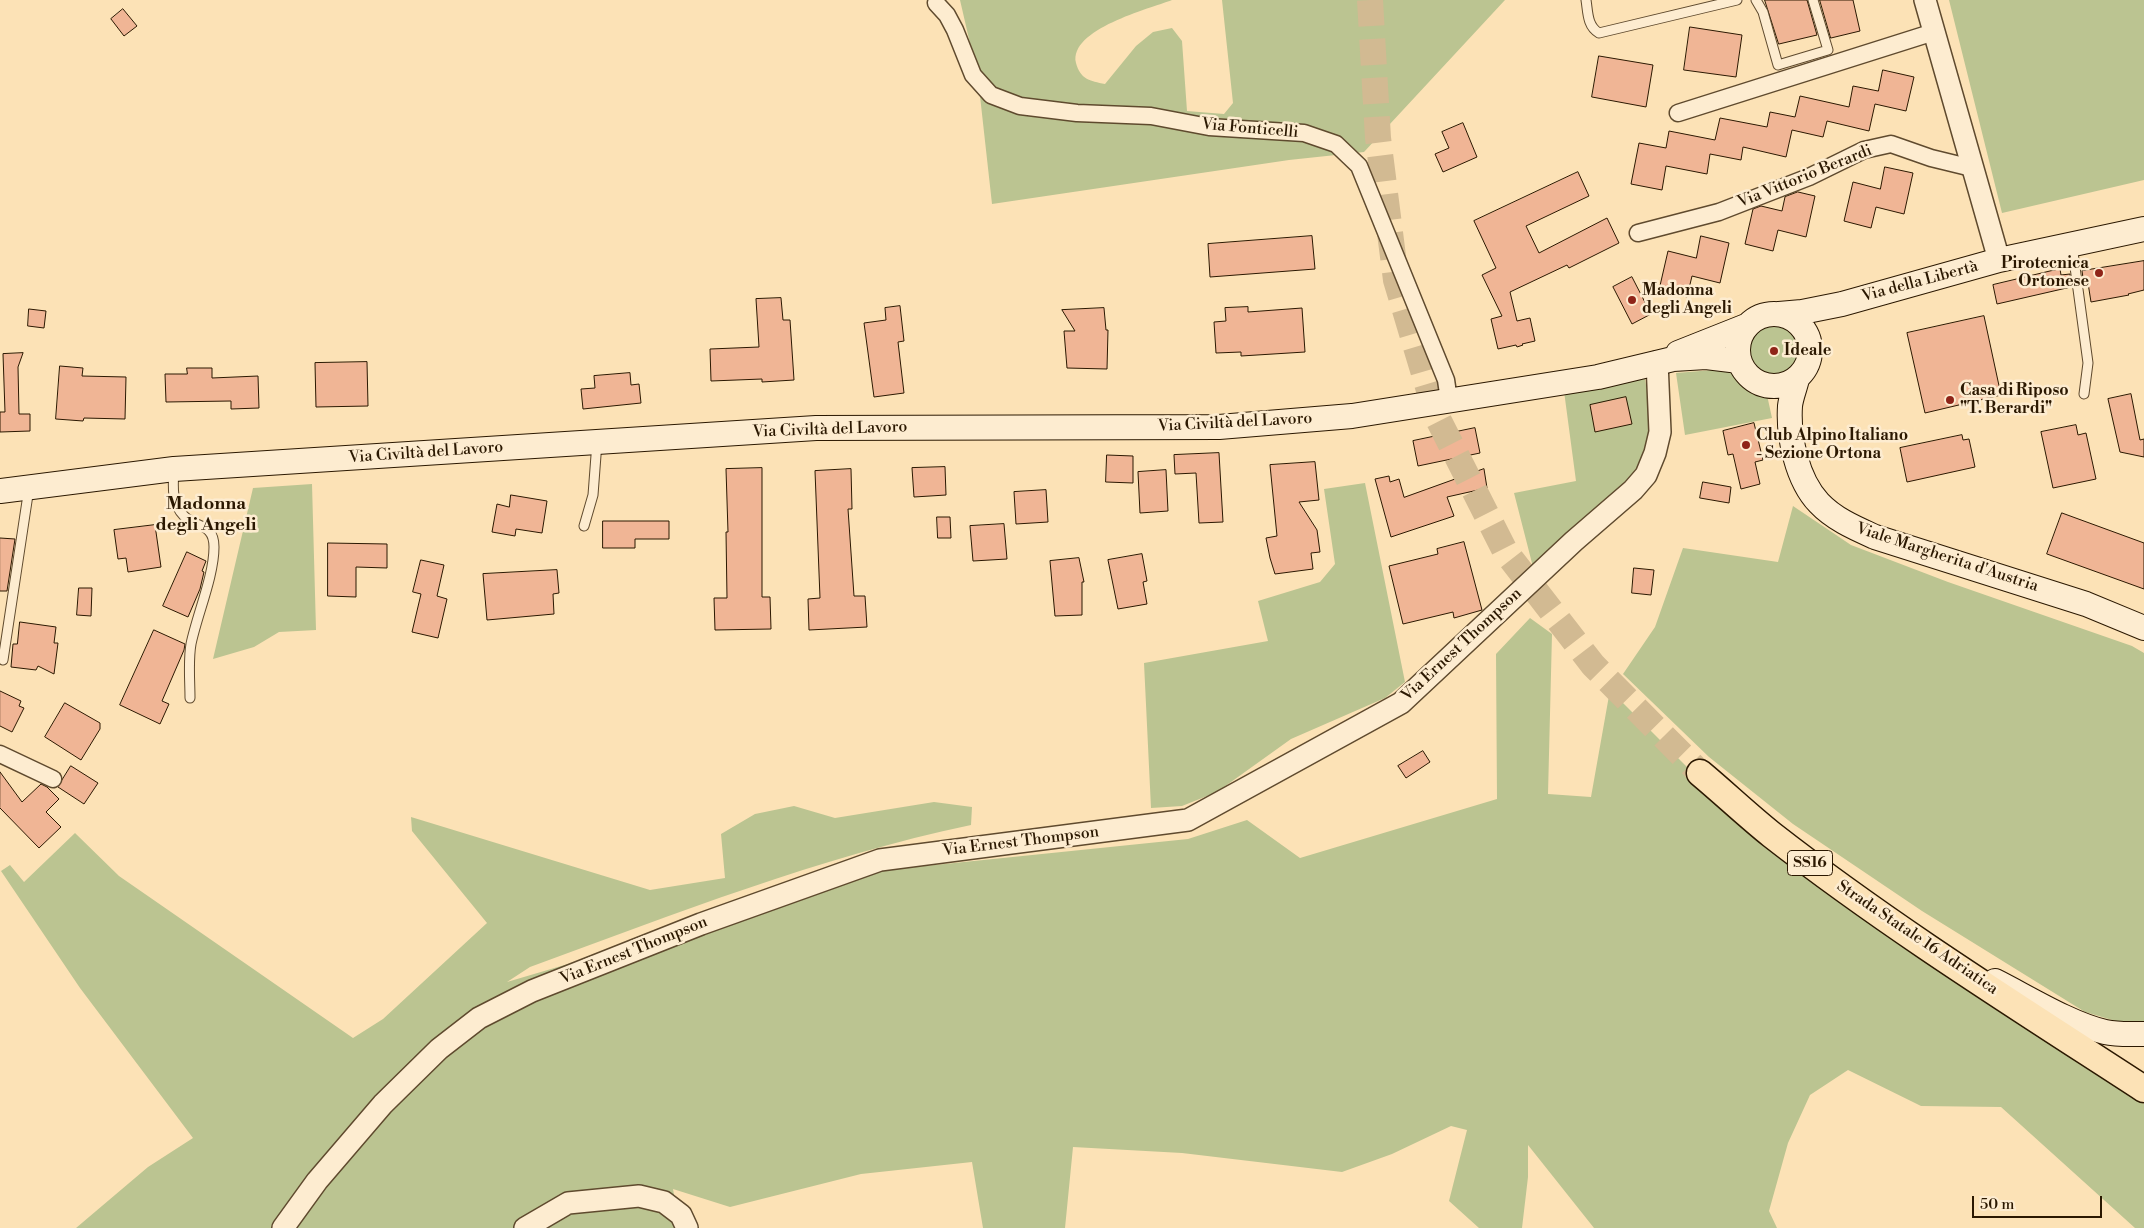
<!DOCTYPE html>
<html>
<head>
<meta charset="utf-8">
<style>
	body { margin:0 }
	#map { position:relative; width:2144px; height:1228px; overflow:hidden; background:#fce2b6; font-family:"Libre Bodoni",serif }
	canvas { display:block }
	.scale { position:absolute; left:1972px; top:1196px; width:130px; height:22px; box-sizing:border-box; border:2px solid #2b1801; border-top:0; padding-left:6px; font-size:15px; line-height:18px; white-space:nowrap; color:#2b1801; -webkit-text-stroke:4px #fdecd0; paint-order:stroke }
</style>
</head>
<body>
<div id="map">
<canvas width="2144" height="1228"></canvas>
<div class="scale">50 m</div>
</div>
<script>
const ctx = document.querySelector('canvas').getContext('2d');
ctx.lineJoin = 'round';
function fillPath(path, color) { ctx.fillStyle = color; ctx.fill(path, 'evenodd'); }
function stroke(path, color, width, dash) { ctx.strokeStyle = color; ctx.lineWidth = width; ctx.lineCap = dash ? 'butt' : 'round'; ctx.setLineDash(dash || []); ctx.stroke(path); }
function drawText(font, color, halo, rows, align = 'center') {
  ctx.font = font + ' "Libre Bodoni",serif'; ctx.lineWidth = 5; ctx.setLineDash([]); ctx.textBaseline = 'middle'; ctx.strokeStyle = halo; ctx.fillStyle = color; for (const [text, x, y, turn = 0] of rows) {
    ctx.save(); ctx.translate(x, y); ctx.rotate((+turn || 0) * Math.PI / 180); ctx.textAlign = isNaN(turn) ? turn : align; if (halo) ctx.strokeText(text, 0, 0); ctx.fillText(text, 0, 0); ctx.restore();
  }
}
fillPath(new Path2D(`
	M960,0H1172C1149,9 1069,29 1076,63C1080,79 1090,81 1105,84L1136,46L1153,32L1172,28L1182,41L1187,111L1224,114L1233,103L1222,0H1505L1364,152L1289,160L992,204L978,78Z
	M1949,0H2144V180L2002,213Z
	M1749 350a25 25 0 1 1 50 0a25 25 0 1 1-50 0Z
	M1725,369L1767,395L1772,418L1685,435L1676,373Z
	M1645,379C1648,399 1654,422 1651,442C1650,456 1638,469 1630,480L1533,567L1514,493L1576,481L1564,391Z
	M1365,483L1405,682L1385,698L1291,739L1217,792L1182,806L1151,808L1144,663L1268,641L1258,601L1320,582L1335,564L1324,489Z
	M312,484L316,630L279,632L254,647L213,659L253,488Z
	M1793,506L1851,545L1948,582L2132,646L2144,653V1023L2119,1022L2085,1012L1922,911L1793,824L1709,757L1623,674L1655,627L1683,548L1778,562Z
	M1530,618L1552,634L1548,794L1591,797L1610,690L1687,767L1807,875L1942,968L2144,1104V1228H2135L2001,1107L1921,1106L1848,1070L1810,1095L1788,1143L1769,1211L1777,1228H1594L1528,1145V1177L1522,1228H1479L1449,1201L1467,1130L1451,1126L1392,1154L1342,1172L1182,1153L1073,1147L1065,1228H983L972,1162L861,1174L730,1207L673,1189L680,1228H76L148,1167L193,1138L80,988L1,871L10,865L24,882L75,833L119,876L353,1038L383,1019L487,923L412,831L411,817L650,890L725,878L721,834L755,814L794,806L835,818L934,802L972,807L971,825C819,857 675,914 530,967L507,982L886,870L1188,839L1247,820L1300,858L1497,799L1496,654Z`), '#bbc491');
const building = new Path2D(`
	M1765,0H1807L1817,35L1779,44Z
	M1820,0H1853L1860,31L1831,38Z
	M123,9L137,26L124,36L111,19Z
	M1690,27L1742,35L1736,77L1684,70Z
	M1599,56L1653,65L1646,107L1592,97Z
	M1883,70L1914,77L1906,111L1875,104L1869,131L1827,121L1823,137L1792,130L1786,157L1743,147L1741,160L1710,154L1707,174L1666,166L1662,190L1631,184L1639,143L1666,148L1669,131L1715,140L1720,118L1767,127L1770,112L1795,117L1800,96L1849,107L1853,86L1878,91Z
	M1463,123L1477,157L1443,172L1435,154L1449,148L1442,132Z
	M1885,167L1913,173L1904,214L1876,207L1871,228L1844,221L1853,182L1880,189Z
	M1578,172L1589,196L1526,226L1539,253L1607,218L1619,243L1569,268L1567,265L1510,292L1517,321L1530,318L1535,341L1522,344L1523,345L1517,347L1516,345L1498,349L1491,319L1502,316L1482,275L1496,268L1474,221Z
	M1798,192L1815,196L1806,237L1778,230L1773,251L1745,244L1753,209L1761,206L1782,211L1785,197Z
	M1312,236L1315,269L1210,277L1208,244Z
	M1701,236L1729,243L1720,283L1692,276L1687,297L1659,290L1668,251L1696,258Z
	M2144,261V290L2128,294L2129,295L2091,302L2088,283L2084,284L2082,271Z
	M2060,269L2061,275L2070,274L2071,287L1997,304L1993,285Z
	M1632,277L1651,314L1632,324L1613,287Z
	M781,298L783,320H790L794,380L762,382V379L711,381L710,349L759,347L756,299Z
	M900,306L904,341L898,342L904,393L874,397L864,323L886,320L885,308Z
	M1248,307V312L1302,308L1305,352L1241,356V352L1216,353L1214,322L1226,321L1225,308Z
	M1104,308L1106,330H1108L1107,369L1067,368L1064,331H1075L1062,310Z
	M29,309L46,311L44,328L28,326Z
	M1984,316L2001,395L1925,413L1907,333Z
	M23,353L18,367L19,414H30V431L0,432V412H5L3,354Z
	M367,362L368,406L316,407L315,363Z
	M60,366L83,368L82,376L126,377L125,419L84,418L83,421L56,419Z
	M187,368H212V378L258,376L259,408L231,409V401L166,402L165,374H187Z
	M630,373L631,385L639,384L641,403L583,409L581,389L595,388L594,376Z
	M2131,394L2140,440L2144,439V457L2120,452L2108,399Z
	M1626,397L1632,424L1595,432L1590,405Z
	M1754,423L1763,460L1755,462L1760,484L1741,489L1733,454L1728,455L1723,431Z
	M2076,425L2078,435L2086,433L2096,479L2053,488L2041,432Z
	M1475,428L1480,453L1418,466L1413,441Z
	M1962,435L1963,440L1969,439L1975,467L1907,482L1900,448Z
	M1219,453L1223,522L1199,523L1196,473L1175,474L1174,455Z
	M1107,455L1133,456V483L1106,482Z
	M1315,462L1319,500L1299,502L1317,530L1320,552L1311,553L1313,569L1275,574L1270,558L1266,538L1277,536L1270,465Z
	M945,467L946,495L914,497L912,468Z
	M762,468V597H770L771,629L715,630L714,598H727L726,532H728L726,469Z
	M851,469L852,509H848L854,596H865L867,627L809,630L808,599L820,598L815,471Z
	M1484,469L1487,488L1447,497L1454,516L1391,537L1375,479L1389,476L1390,482L1399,479L1404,497Z
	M1166,470L1168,511L1140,513L1138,472Z
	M1703,482L1731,487L1729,503L1700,498Z
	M1046,490L1048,522L1016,524L1014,492Z
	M511,495L547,501L542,533L516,529L515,536L492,532L497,504L509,507Z
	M2062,513L2144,543V589L2047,554Z
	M937,517H950L951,538H938Z
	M603,521H669V539H635V548H603Z
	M1004,524L1007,559L973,561L970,526Z
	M155,525L161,567L128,572L126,558L118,559L114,530Z
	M0,538L15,539L7,591H0Z
	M1464,542L1482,610L1454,618L1453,612L1403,624L1389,566L1438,554L1437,549Z
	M328,543L387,544V568L356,567V597L328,596Z
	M187,552L206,561L202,571L204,572L200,589L188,617L163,606Z
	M1142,554L1147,581L1143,582L1147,604L1118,609L1108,560Z
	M1079,558L1084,582H1082V615L1055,616L1050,561Z
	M421,560L444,565L437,596L447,599L438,638L412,632L421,594L413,592Z
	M1634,568L1654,570L1651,595L1632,593Z
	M557,570L559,593L553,594L554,614L487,620L483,574Z
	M79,588H92L91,616L77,615Z
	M20,622L56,627L54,643H58L54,674L38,666L36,670L11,667L13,644H17Z
	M154,630L185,644L184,650L162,701L169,704L160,724L120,705Z
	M0,691L21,701L19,706L24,708L12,732L0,726Z
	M65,703L100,723V729L81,760L45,737Z
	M1423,751L1430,762L1406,778L1398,766Z
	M71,766L98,783L84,804L58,787Z
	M0,772L22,802L41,784L47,787L59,799L46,812L61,827L39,848L0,808Z`);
fillPath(building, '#f0b595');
stroke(building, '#2b1801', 1);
stroke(new Path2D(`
	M1370,0L1378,138L1396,280L1437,417L1505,551L1593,665L1700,773`), '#d2ba92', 26, [26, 13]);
const service = new Path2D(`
	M1586,0C1588,12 1587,26 1599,33L1737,0
	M1756,0L1763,12L1778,65L1828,50L1813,0
	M2072,245L2088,363L2084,394
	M174,469C173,485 171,503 184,516C196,528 214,523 214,547C214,576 197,615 191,644C188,661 190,681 190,698
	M584,526L593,495L597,442
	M3,660L29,488`);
const minor = new Path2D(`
	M936,3L947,15L955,30L973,75L991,95L1020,106L1077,113L1151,116L1209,127L1304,133L1336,144L1359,166L1446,380L1449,400
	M1678,113L1934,32
	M1638,233L1719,212L1809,177L1864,150L1891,144L1931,158L1972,168
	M0,754L53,779`);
const tertiary = new Path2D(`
	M1925,0L1999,260
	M283,1228L317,1181L383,1104L439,1049L479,1018L532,991L701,924L880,860L1188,820L1401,703L1574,541L1633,490L1646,475L1655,453L1660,432L1657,362
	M525,1228L568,1203L639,1196L664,1202L681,1215L687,1228`);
const secondary = new Path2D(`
	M1738 350a36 36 0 1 1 72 0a36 36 0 1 1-72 0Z
	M1779,314L1802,312L1842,304L1999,260L2144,229
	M1678,353L1746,326
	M1797,379C1795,388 1791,397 1790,406C1788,437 1797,480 1819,503C1834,519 1855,528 1875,537L2086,604L2144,628
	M0,491L174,469L816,428L1219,427L1352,416L1598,377L1673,359L1706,357L1739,361
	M1995,981C2027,997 2070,1024 2105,1032C2118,1035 2131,1034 2144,1034`);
const primary = new Path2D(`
	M1700,773C1724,793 1747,815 1772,835C1890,927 2018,1007 2144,1089`);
stroke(service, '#5f4a2e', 11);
stroke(minor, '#5f4a2e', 19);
stroke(tertiary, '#5f4a2e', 24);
stroke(secondary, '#2b1801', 26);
stroke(primary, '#2b1801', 29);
stroke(service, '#fdecd0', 9);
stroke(minor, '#fdecd0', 16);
stroke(tertiary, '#fdecd0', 21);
stroke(secondary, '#fdecd0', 24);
stroke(primary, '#fce2b6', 26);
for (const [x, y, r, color] of [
	[2099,273,5,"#8f2418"],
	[1632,300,5,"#8f2418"],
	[1774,351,5,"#8f2418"],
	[1950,400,5,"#8f2418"],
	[1746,445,5,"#8f2418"]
]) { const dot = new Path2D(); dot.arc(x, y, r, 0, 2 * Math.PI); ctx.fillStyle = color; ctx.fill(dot); stroke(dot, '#fdecd0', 2); }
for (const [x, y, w] of [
	[1810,863,45]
]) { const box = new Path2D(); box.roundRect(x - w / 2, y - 12.5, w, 25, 4); ctx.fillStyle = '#fdecd0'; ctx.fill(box); stroke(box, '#2b1801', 1); }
drawText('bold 15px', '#2b1801', null, [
	["SS16",1810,863]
]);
drawText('16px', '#2b1801', '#fdecd0', [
	["Via Fonticelli",1250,129,5],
	["Via Vittorio Berardi",1805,177,-22],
	["Via della Libertà",1920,282,-15],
	["Via Civiltà del Lavoro",1235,423,-3],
	["Via Civiltà del Lavoro",830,430,-2],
	["Via Civiltà del Lavoro",426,453,-4],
	["Viale Margherita d'Austria",1947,558,18],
	["Via Ernest Thompson",1462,645,-43],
	["Via Ernest Thompson",1021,842,-7],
	["Strada Statale 16 Adriatica",1917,938,34],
	["Via Ernest Thompson",634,951,-22]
]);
drawText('bold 16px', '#2b1801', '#fdecd0', [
	["Pirotecnica",2089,264,"right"],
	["Ortonese",2089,282,"right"],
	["Madonna",1642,291],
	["degli Angeli",1642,309],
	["Ideale",1784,351],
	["Casa di Riposo",1960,391],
	["\"T. Berardi\"",1960,409],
	["Club Alpino Italiano",1756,436],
	["- Sezione Ortona",1756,454]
], 'left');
drawText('bold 18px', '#2b1801', '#fdecd0', [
	["Madonna",206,505],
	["degli Angeli",206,526]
]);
</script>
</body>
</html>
